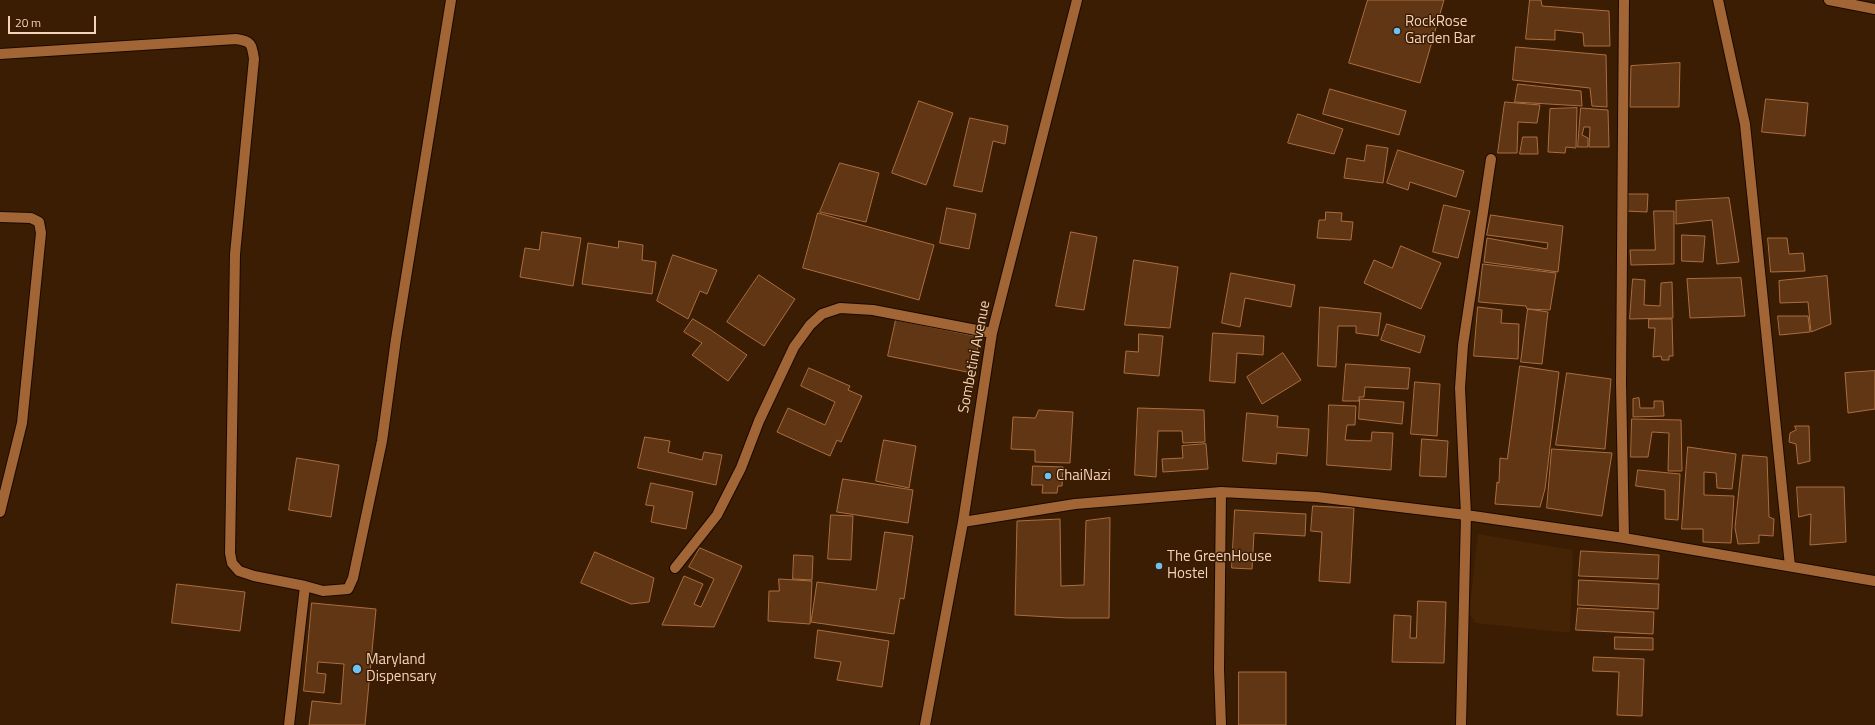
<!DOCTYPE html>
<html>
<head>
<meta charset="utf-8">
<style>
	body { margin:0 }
	#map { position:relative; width:1875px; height:725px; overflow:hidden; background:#3b1d03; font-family:"Titillium Web",sans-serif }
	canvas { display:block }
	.scale { position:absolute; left:8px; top:16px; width:88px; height:18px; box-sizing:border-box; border:2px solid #f5d3bb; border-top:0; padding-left:5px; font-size:12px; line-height:14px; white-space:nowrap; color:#f5d3bb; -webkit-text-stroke:3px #3b1d03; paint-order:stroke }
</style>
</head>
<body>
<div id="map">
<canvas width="1875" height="725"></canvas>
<div class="scale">20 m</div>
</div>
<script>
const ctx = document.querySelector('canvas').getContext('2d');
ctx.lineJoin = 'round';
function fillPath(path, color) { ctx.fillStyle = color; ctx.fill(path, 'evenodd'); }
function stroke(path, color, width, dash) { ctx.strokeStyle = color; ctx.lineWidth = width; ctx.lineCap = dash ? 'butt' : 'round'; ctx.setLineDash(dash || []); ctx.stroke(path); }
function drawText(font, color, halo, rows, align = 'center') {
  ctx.font = font + ' "Titillium Web",sans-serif'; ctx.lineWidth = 3; ctx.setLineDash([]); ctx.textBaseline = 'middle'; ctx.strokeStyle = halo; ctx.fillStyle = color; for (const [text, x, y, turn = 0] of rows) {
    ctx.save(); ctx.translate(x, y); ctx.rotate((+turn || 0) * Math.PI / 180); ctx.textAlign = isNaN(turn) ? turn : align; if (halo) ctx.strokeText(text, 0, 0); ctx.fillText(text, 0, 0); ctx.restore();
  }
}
fillPath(new Path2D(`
	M1478,534L1573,550L1570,633L1475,623L1469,613Z`), '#452305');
const building = new Path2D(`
	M1368,0H1444L1420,83L1349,63Z
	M1530,0H1541L1542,6L1609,11L1610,46H1584L1583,33L1555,30V40L1526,39Z
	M1516,47L1606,55L1607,107L1592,106L1590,88L1513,80Z
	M1680,63L1679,107H1630L1631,66Z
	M1518,84L1581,91L1582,106L1515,102Z
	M1330,89L1406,111L1399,135L1323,114Z
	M1766,99L1808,103L1805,136L1762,132Z
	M919,101L953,113L926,185L892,173Z
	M1505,102L1540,105L1537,123L1518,122L1517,153H1498Z
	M1577,108L1576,148L1566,147L1565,153L1548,152L1550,109Z
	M1581,108L1608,110L1609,147H1589L1590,127H1584L1582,135L1588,138V147H1578Z
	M1298,114L1343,129L1334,154L1288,143Z
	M970,118L1008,126L1005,144L993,141L982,192L954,186Z
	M1523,137H1537L1538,154H1520Z
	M1367,145L1388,148L1383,183L1344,178L1347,158L1364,161Z
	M1398,150L1464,171L1456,197L1410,182L1408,190L1387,183Z
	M840,163L879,173L866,222L820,212Z
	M1627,194H1648L1647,212L1625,211Z
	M1729,198L1739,262L1717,264L1712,220L1676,224V201Z
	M1444,205L1470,211L1458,258L1433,252Z
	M947,208L976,214L969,249L940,243Z
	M1654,211H1674V264L1631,265L1630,250H1655Z
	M1326,212L1342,213L1341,221L1353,222L1351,240L1317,238L1319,220H1325Z
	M818,213L934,245L919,300L803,268Z
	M1491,215L1563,226L1558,272L1484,262L1487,238L1547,249L1548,243L1487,235Z
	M542,232L581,238L573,286L520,277L525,248L539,250Z
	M1071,232L1097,237L1084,310L1056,306Z
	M1682,235L1705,236L1703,262L1682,261Z
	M1768,238H1787L1789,254L1803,253L1805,271L1771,272Z
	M619,241L643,245L642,260L656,262L652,294L582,284L588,243L618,248Z
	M1401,246L1441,263L1421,309L1364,283L1374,260L1392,268Z
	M673,255L717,270L707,294L700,291L688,319L657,301Z
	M1134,260L1178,267L1170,328L1125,325Z
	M1483,264L1556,273L1550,310L1527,309L1526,306L1479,302Z
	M1231,273L1295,285L1291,307L1245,298L1240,327L1222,323Z
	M759,275L795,299L764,346L727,322Z
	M1827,276L1831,324L1811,332L1808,302L1780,303L1779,281Z
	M1741,278L1745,316L1690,318L1687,279Z
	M1633,279L1645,280L1644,305L1660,306L1661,283L1672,282L1673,318L1630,319Z
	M1320,307L1381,313L1378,336L1356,333V326H1338L1336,367L1318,366Z
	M1478,307L1502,310L1501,323L1519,324L1518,359L1474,356Z
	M1528,309L1548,312L1542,364L1521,362Z
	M1778,316H1808L1810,332L1780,335Z
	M693,319L711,330L747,355L728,381L692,355L702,343L684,332Z
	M1649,319H1672L1673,356H1669V360H1662L1661,356L1653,357L1655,328H1649Z
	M896,320L980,337L972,373L888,356Z
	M1387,324L1425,336L1420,353L1381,340Z
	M1213,333L1264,336L1263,355L1237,353L1235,383L1210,381Z
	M1139,334L1163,336L1159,376L1124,373L1126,351L1138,352Z
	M1283,353L1301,380L1262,404L1247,377Z
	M1346,364L1410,368L1408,389L1365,387L1364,397H1359V401H1343Z
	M1520,366L1559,372L1545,489L1540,507L1495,504L1497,482L1499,483L1500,458L1507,459Z
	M809,368L850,386L848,390L862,396L841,442L837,440L830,456L777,432L788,408L825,425L835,402L801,386Z
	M1875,371V409L1848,413L1845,373Z
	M1567,373L1611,379L1605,449L1556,445Z
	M1415,382L1440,384L1437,436L1411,434Z
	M1639,398L1640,408H1654V401H1663L1664,416L1633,417V399Z
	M1360,399L1404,402L1402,424L1359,419Z
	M1329,405L1356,406L1355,425H1347L1345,440L1371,441L1372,432L1393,433L1391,470L1327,465Z
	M1138,408L1204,410L1205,442L1183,443L1182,431H1158L1156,477L1135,475Z
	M1039,410L1073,412L1070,463L1035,462V450L1011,449L1013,417L1035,418Z
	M1247,413L1278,416L1277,427L1309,429L1307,456L1277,453L1276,464L1243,461Z
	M1632,419L1681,420L1682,471H1668L1669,433L1652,432L1648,457H1631Z
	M1795,426H1809L1810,461L1798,464L1796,444L1789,442L1790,433L1796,430Z
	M645,437L670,441L668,452L702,460L704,452L722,455L716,485L638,468Z
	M1422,439L1448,441L1446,477L1420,476Z
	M884,440L916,446L909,488L876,481Z
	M1206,444L1208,469L1163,472L1162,459L1183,458L1182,446Z
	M1688,447L1736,454L1732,489L1717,488L1716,473L1704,472V495L1734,496L1731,543L1703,542V529H1682Z
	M1552,449L1612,453L1602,516L1547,508Z
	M1743,455L1767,457L1769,517L1774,519L1773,536L1759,535V543L1738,544L1735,528Z
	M297,458L339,465L331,517L289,510Z
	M1033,466L1063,467L1062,486H1058L1057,493H1042L1043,485H1032Z
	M1638,470L1680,474L1678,520L1665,519V490L1636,486Z
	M843,479L913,490L908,523L837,512Z
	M651,483L693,492L686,529L651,522L654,506L646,505Z
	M1797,487H1844L1846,542L1810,545L1811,514L1799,517Z
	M1313,506L1354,508L1350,583L1319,581L1322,532L1311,531Z
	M1235,510L1306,514L1305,536L1254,533L1252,569L1232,568Z
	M831,515L853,516L851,560L828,559Z
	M1110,518L1109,618H1068L1015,615L1017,521L1060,519L1061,586L1084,585L1086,521Z
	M885,532L913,536L904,599L900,598L894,634L811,622L817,582L876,590Z
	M700,548L742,566L714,627L662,625L684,576L703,584L694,604L701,607L714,579L689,567Z
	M1581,551L1659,555L1658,579L1579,576Z
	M595,552L654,578L649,602L631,604L581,583Z
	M794,555L813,556L812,580L793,579Z
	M779,579L812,581L810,624L768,621L769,591H779Z
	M1579,580L1659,584L1658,609L1578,605Z
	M177,584L245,592L240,631L172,623Z
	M1418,601L1446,602L1444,663L1392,662L1394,615L1411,616L1410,638H1416Z
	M312,603L376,609L365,725H309L312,701L341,704L344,664L318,662L317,673L326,674L324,693L304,691Z
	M1578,608L1654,612L1653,634L1576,630Z
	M818,630L889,641L882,687L837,680L841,662L815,658Z
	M1615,637L1653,638V650L1615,649Z
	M1594,657L1644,659L1642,716L1617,715L1619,672L1593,671Z
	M1239,672H1286V725H1239Z`);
fillPath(building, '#603615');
stroke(building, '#ab6e3f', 1);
const minor = new Path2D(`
	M1624,0L1621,383L1624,538
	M1718,0L1745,124L1790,566
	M1829,0L1875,9
	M0,54L236,39C251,41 252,44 254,59L235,254L230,553L232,563L239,571L254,576L305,586L323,591L348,589L353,578L382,441L396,339L451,0
	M0,217L31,218L39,222L41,233L22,423L0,512
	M1221,492L1219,669L1221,725
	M963,522L1075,504L1221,492L1317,497L1466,515L1624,538L1875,581
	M675,568L717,515L741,468L759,421L794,347L810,325L822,314L840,308L873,310L992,333
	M289,725L305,586
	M925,725L963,522L992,333L1077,0
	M1461,725L1466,515L1460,388L1463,345L1491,159`);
stroke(minor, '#1b0900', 12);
stroke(minor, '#a16536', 10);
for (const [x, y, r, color] of [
	[1397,31,4,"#6ec2f3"],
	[1048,476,4,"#6ec2f3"],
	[1159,566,4,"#6ec2f3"],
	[357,669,5,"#6ec2f3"]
]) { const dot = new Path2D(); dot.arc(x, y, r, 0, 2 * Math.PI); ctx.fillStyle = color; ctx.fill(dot); stroke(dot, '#3b1d03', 1.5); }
drawText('15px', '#f5d3bb', '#3b1d03', [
	["RockRose",1405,22],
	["Garden Bar",1405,39],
	["ChaiNazi",1056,476],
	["The GreenHouse",1167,557],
	["Hostel",1167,574],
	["Maryland",366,660],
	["Dispensary",366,677]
], 'left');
drawText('15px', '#f5d3bb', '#3b1d03', [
	["Sombetini Avenue",975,357,-79]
]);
</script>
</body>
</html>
